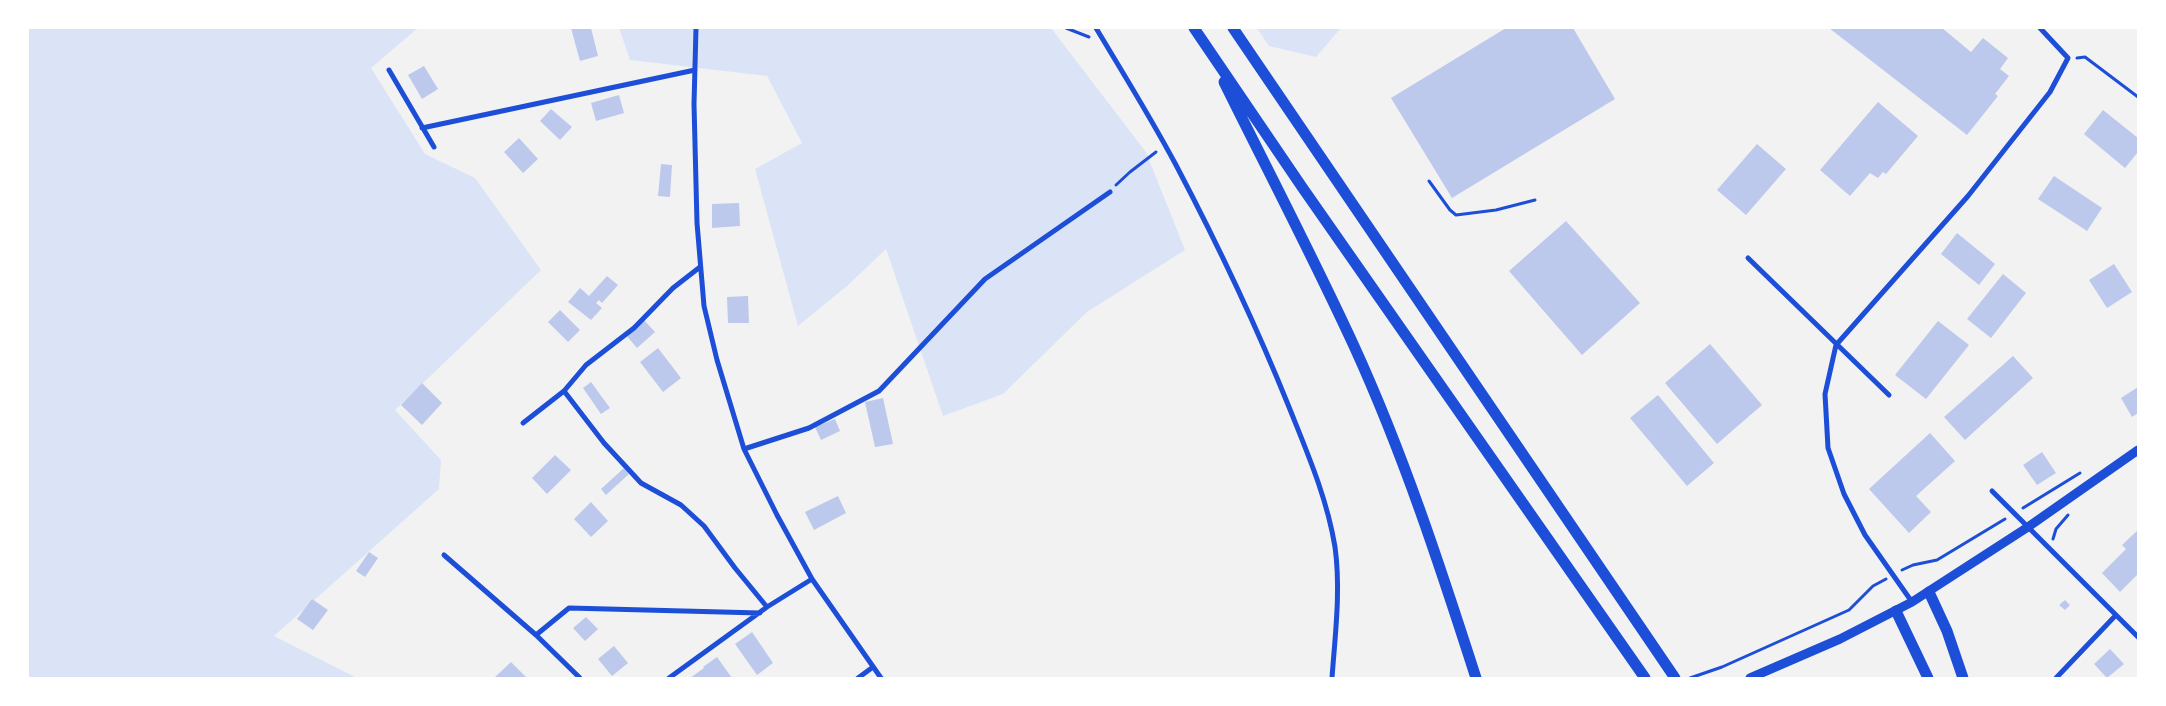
<!DOCTYPE html>
<html>
<head>
<meta charset="utf-8">
<style>
	body { margin:0 }
	#map { position:relative; width:2166px; height:706px; overflow:hidden; background:#f2f2f2; font-family:"Zilla Slab",serif }
	canvas { display:block }
	.frame { position:absolute; inset:0; border:29px solid #fff; pointer-events:none }
</style>
</head>
<body>
<div id="map">
<canvas width="2166" height="706"></canvas>
<div class="frame"></div>
</div>
<script>
const ctx = document.querySelector('canvas').getContext('2d');
ctx.lineJoin = 'round';
function fillPath(path, color) { ctx.fillStyle = color; ctx.fill(path, 'evenodd'); }
function stroke(path, color, width, dash) { ctx.strokeStyle = color; ctx.lineWidth = width; ctx.lineCap = dash ? 'butt' : 'round'; ctx.setLineDash(dash || []); ctx.stroke(path); }
fillPath(new Path2D(`
	M28,28H418L371,68L425,154L475,178L541,270L395,410L441,460L439,489L274,636L357,678H28Z
	M619,28H1051L1146,152L1185,250L1087,312L1003,394L943,416L886,249L847,286L798,326L755,169L802,143L767,76L630,60Z
	M1257,28H1341L1316,57L1269,46Z`), '#dbe4f7');
fillPath(new Path2D(`
	M571,28H591L598,56L580,61Z
	M1506,28H1573L1615,99L1452,198L1391,98Z
	M1829,28H1942L1971,52L1983,38L2008,58L2000,69L2009,76L1995,94L1998,96L1967,135Z
	M424,66L438,89L422,99L408,75Z
	M619,95L624,113L596,121L591,103Z
	M1878,102L1918,136L1886,174L1883,172L1878,178L1870,173L1850,196L1820,170Z
	M551,109L572,127L560,140L540,121Z
	M2103,110L2138,138V152L2125,168L2084,134Z
	M519,138L538,159L523,173L504,152Z
	M1757,144L1786,169L1746,215L1717,190Z
	M661,164L672,165L670,197L658,196Z
	M2054,176L2102,208L2087,231L2038,199Z
	M739,203L740,226L712,228V204Z
	M1566,221L1640,303L1582,355L1509,271Z
	M1957,233L1995,264L1979,285L1941,254Z
	M2114,264L2132,292L2107,308L2089,280Z
	M2003,274L2026,293L1991,338L1967,319Z
	M607,276L618,285L602,303L599,300L596,303L602,308L591,320L568,302L580,288L589,296Z
	M748,296L749,323H728L727,297Z
	M560,310L580,330L568,342L548,322Z
	M644,320L655,332L637,348L626,335Z
	M1938,321L1969,345L1926,399L1895,375Z
	M1710,344L1762,405L1717,444L1665,383Z
	M658,348L681,378L663,392L640,362Z
	M2013,356L2033,378L1965,440L1944,417Z
	M591,382L610,408L601,414L583,388Z
	M422,383L442,403L422,425L401,405Z
	M2138,387V413L2132,417L2121,398Z
	M1658,395L1714,463L1687,486L1630,418Z
	M883,398L893,444L875,447L865,402Z
	M835,419L840,431L821,440L815,427Z
	M1930,433L1955,461L1916,496L1931,512L1909,533L1869,489Z
	M2042,452L2056,473L2037,485L2023,465Z
	M555,455L571,470L547,494L532,478Z
	M624,468L629,474L606,495L601,489Z
	M838,496L846,513L814,530L805,512Z
	M591,502L608,521L591,537L574,519Z
	M2138,530V574L2120,592L2102,573L2126,549L2122,545Z
	M369,552L378,558L365,577L356,571Z
	M312,599L328,610L313,630L297,619Z
	M2065,600L2070,605L2065,610L2059,605Z
	M586,617L598,629L585,641L573,628Z
	M752,632L773,663L757,675L735,644Z
	M614,646L628,663L612,676L598,659Z
	M2110,649L2124,664L2107,678L2094,664Z
	M717,657L732,678H690L704,668L703,667Z
	M511,662L526,677L524,678H494Z`), '#bdc9ec');
stroke(new Path2D(`
	M1066,28L1089,37
	M2077,58L2085,57L2138,97
	M1429,181L1450,210L1456,215L1496,210L1535,200
	M1116,185L1130,172L1156,152
	M2023,508L2080,473
	M2053,539L2056,529L2068,515
	M1902,570L1913,565L1937,560L2005,519
	M1690,678L1722,667L1849,610L1873,586L1886,579`), '#1d4ed8', 3);
stroke(new Path2D(`
	M696,28L694,104L697,223L704,306L717,360L744,449L777,515L812,579L881,678
	M1096,28C1123,73 1151,118 1176,165C1217,243 1256,325 1289,407C1307,452 1327,498 1335,547C1341,590 1335,636 1332,678
	M389,70L434,147
	M422,128L695,70
	M1748,258L1889,395
	M564,391L604,443L641,483L681,505L704,526L735,568L767,607
	M523,423L564,391L586,365L634,328L673,288L700,267
	M744,449L809,428L879,391L985,279L1110,192
	M1992,491L2138,637
	M444,555L536,635L580,678
	M1912,602L1865,535L1844,494L1828,448L1825,394L1836,345L1968,196L2050,92L2068,58L2040,28
	M536,635L569,608L760,613
	M669,678L767,607L812,579
	M858,678L873,667
	M2056,678L2116,615`), '#1d4ed8', 5);
stroke(new Path2D(`
	M1750,678L1840,639L1912,602L2028,527L2138,450`), '#1d4ed8', 9);
stroke(new Path2D(`
	M1194,28L1302,187L1645,678
	M1233,28L1675,678
	M1224,82C1267,169 1313,257 1354,346C1403,453 1440,566 1476,678
	M1929,592L1947,631L1963,678
	M1896,611L1928,678`), '#1d4ed8', 11);
</script>
</body>
</html>
